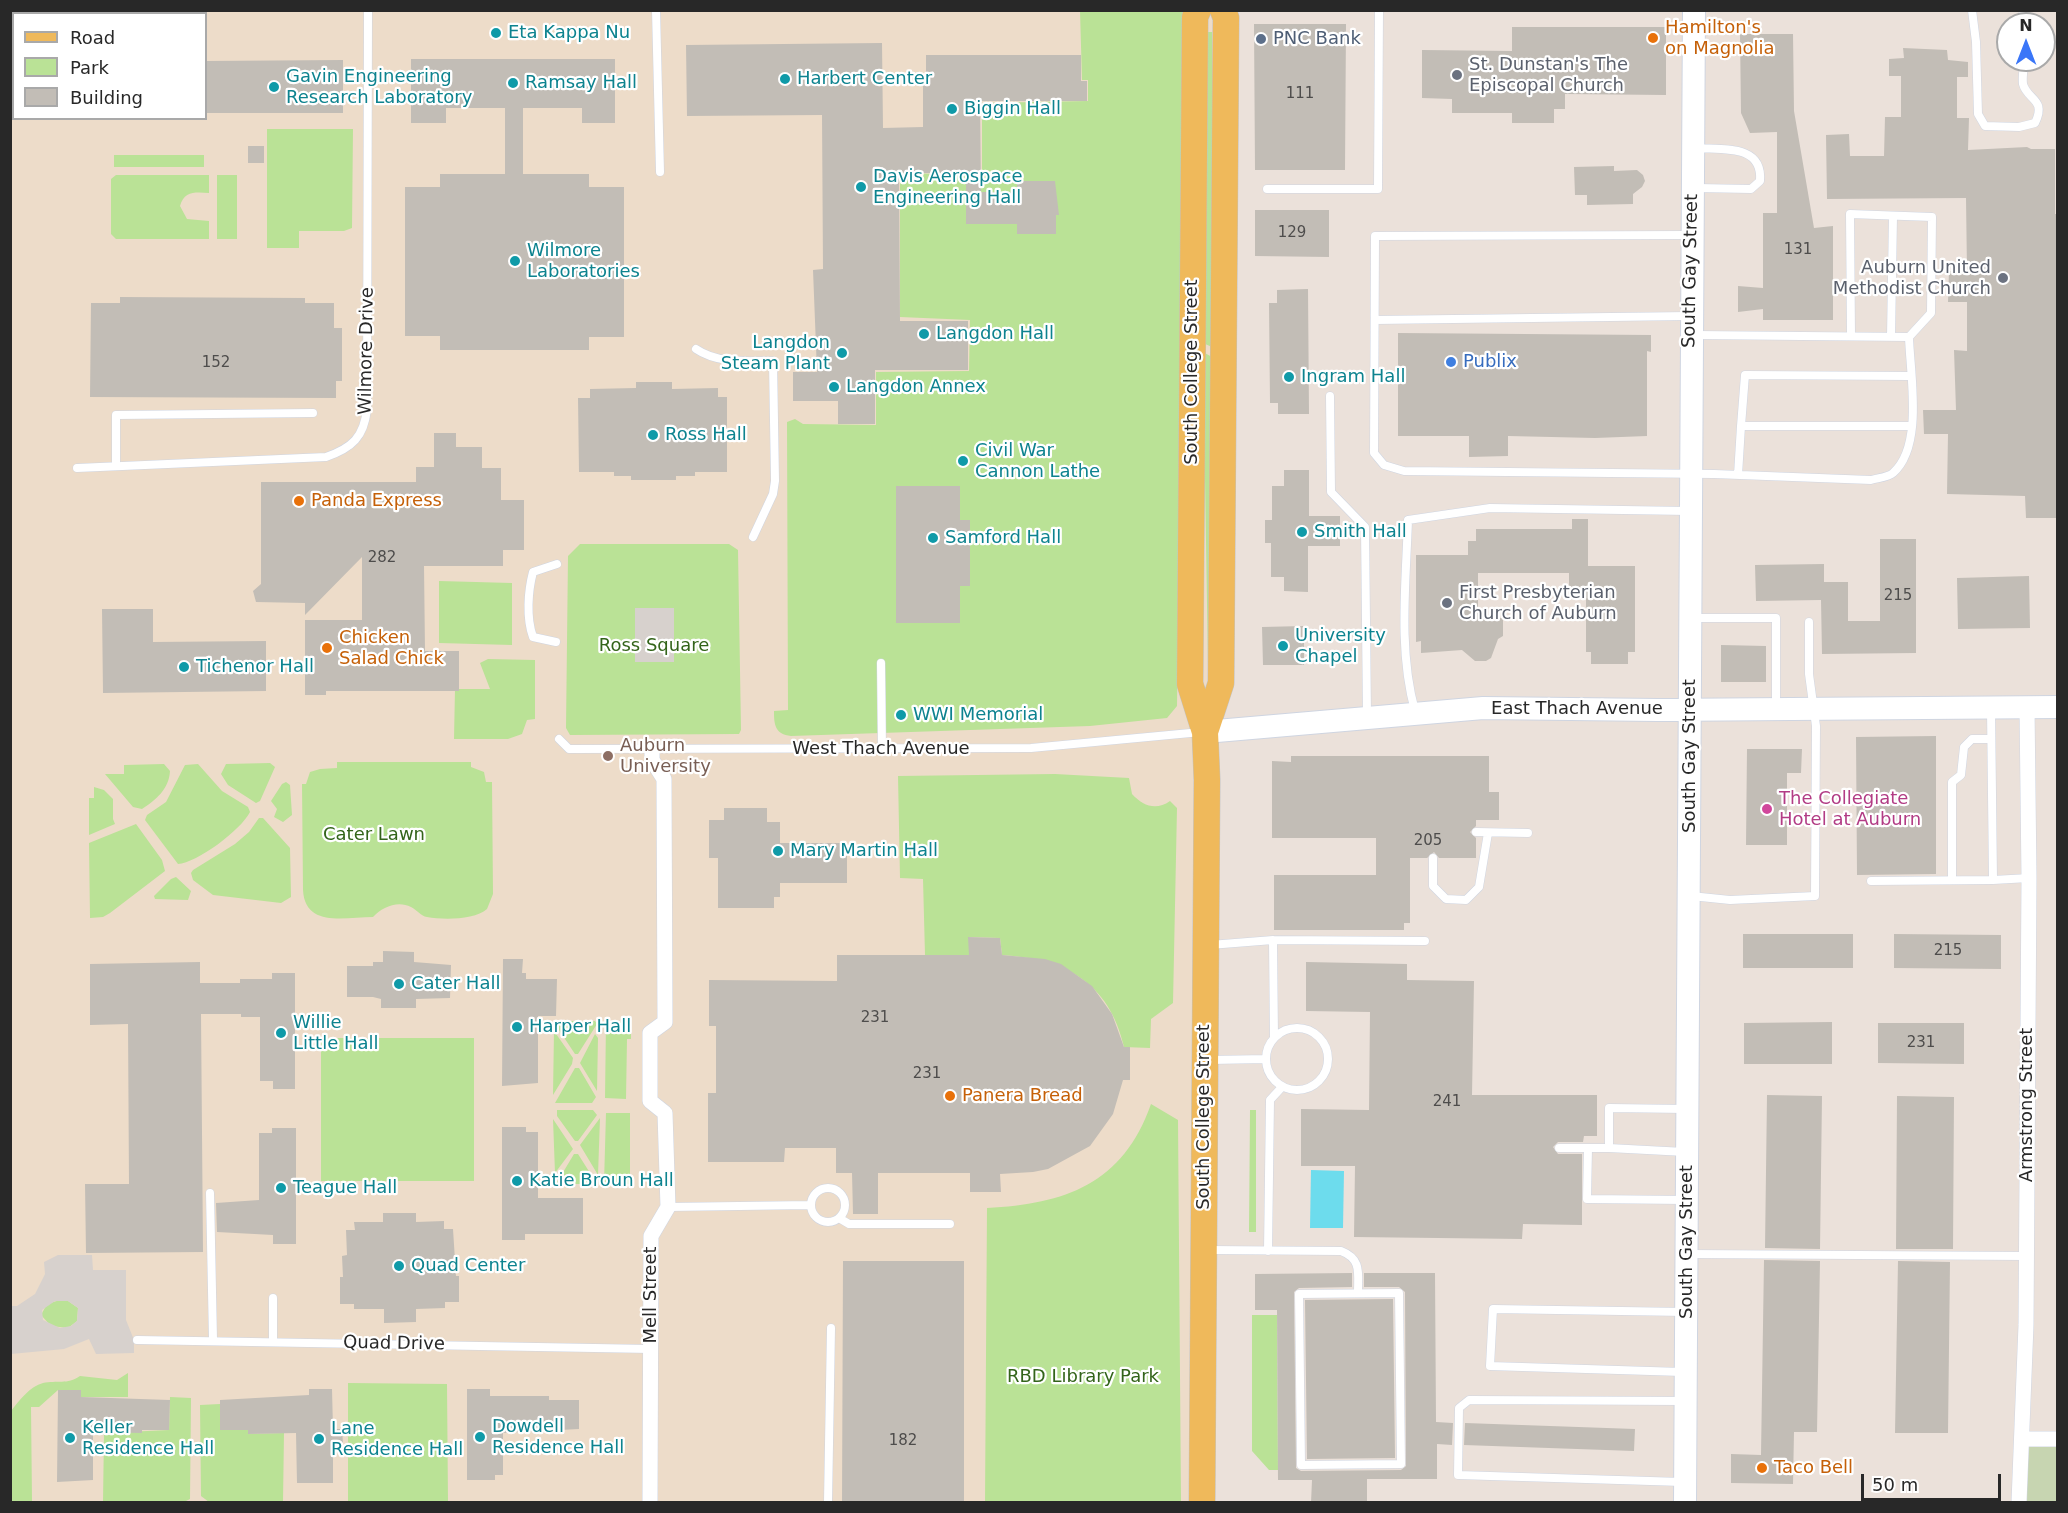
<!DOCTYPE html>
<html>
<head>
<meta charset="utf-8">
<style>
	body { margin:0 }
	#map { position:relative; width:2068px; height:1513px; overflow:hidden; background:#ebe1da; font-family:"DejaVu Sans",sans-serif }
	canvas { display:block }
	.frame { position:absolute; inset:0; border:12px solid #282828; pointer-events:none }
	.legend { position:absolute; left:12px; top:12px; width:195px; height:108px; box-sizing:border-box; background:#fff; border:2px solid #a9a9a9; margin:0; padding:8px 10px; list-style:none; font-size:18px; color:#282828 }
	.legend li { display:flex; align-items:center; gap:12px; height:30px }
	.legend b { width:30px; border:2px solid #a9a9a9 }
	.north { position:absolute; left:1996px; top:12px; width:60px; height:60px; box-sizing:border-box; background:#fff; border:2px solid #a9a9a9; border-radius:50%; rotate:0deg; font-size:16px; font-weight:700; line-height:24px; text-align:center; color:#282828 }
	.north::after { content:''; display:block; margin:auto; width:21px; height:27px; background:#3a76f8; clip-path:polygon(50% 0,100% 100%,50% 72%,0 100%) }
	.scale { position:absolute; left:1861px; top:1474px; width:140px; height:27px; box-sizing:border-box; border:3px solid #282828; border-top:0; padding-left:8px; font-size:18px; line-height:21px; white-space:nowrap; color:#282828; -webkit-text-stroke:4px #fff; paint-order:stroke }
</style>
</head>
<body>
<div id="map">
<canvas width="2068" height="1513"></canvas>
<div class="frame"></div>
<ul class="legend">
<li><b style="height:8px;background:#efb95b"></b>Road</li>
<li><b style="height:16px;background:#bae296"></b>Park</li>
<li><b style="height:16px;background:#c2bdb6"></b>Building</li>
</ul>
<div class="north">N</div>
<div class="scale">50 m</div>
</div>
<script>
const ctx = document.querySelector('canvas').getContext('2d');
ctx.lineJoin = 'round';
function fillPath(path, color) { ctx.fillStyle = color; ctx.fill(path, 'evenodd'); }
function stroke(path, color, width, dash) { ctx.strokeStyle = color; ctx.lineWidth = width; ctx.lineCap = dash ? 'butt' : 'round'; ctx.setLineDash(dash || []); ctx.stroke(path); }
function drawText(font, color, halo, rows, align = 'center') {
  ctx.font = font + ' "DejaVu Sans",sans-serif'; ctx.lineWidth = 4.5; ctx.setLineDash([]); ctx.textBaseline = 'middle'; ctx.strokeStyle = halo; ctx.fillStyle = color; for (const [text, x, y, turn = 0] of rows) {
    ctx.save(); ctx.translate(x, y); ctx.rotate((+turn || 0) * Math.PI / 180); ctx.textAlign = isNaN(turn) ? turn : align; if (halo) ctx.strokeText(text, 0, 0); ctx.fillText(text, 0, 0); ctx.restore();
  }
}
fillPath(new Path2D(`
	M10,11H1223L1221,683L1205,732L1202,1502H11ZM14,14H206V118H14Z`), '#eddcc9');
fillPath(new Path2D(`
	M1080,11H1185L1177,706L1167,718L1090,726L791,736C775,734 774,725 774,711L788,710L787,422L795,419L803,424L876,425V372L969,371L970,320L900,317V173L982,175V103L1088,101V80H1082Z
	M1204,32H1212V347L1203,343Z
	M267,129H353L352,228L344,231H299V248H267Z
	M114,155H204V167H114Z
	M116,175H209V193C195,192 184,191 180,206L187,219L209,221V239H116L111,234V179Z
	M217,175H237V239H217Z
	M1203,352L1212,357V667H1208Z
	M580,544H729L738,550L741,730L739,734L570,735L566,728L568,556Z
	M439,581L512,583V645L439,643Z
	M488,659L535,660V719L527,720L522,734L508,739H454L455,689H490L480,663Z
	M337,762H471V767L484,772L486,782H492L493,894L487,909C475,920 443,920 427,917C421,916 417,910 411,907C398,900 382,907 373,917C345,917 305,928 303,890L302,784H306L310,772L320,769L337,768Z
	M270,763L275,767L260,801L256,803L228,785L221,774L226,764Z
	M164,764L170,771C169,789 156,800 142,809L133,807L105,774H124V765Z
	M198,764L222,791L248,807L250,812C241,830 197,863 178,864L145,820L147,815L166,802L185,765Z
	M1055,774L1129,778L1132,794C1143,806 1156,811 1170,801L1177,808L1173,1003L1151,1019L1150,1048L1124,1047C1109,982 1065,959 1002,955L1000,938L969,937V955H925L923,879L900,878L898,776Z
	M286,782L290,785L292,815L283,822L274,817L277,809L271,801L282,784Z
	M94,787L104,790L113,799V819L115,824L89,835V798H94Z
	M259,818H263L290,848L291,897L281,903L213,895L193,880L191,873L193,870L235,844L249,832Z
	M136,824L162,860L165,871L110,913L103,917L90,918L89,843Z
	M176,877L191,891L188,900L155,899L154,896L171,879Z
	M553,1021H595L597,1024L578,1054H575Z
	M606,1022H631V1039H627L626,1099L605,1098Z
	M554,1031L573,1058L572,1064L553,1095Z
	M595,1034L598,1038L597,1091L580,1063Z
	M321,1038H474V1181H321Z
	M575,1068H579L596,1097L592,1103H555Z
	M1151,1104L1178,1120L1181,1502H985L987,1208C1065,1204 1123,1184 1151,1104Z
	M557,1110H593L597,1115L578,1141H575L557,1116Z
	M1250,1110H1256V1232H1249Z
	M606,1113H630V1184L604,1183Z
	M600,1118L598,1175L580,1145Z
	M553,1119L573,1149L555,1173Z
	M574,1154H578L597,1184H556Z
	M60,1300L68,1301L78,1308L77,1321L68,1328L51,1326L41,1315L47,1304Z
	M1252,1315H1277L1278,1470H1269L1252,1451Z
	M128,1373V1397H81L80,1390H58L39,1407H31L32,1501L11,1502V1411C19,1401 30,1386 43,1383C57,1380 67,1385 80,1376L117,1380Z
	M348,1383L447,1384L448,1502H348Z
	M170,1397L191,1398L190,1499L184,1502H103L104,1433L169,1430Z
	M220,1404V1430H248V1434L284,1433L283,1502H209L201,1496L200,1405Z`), '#bae296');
fillPath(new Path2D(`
	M2022,1439H2057V1502H2019Z`), '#c7d5b1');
fillPath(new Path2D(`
	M635,608H674V662H635Z
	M58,1255H92L93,1270H126V1320L134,1340V1353L96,1354L89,1339L64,1349L11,1354L10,1306H17L35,1294L45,1274L44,1262ZM55,1301H68L78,1308L77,1321L71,1326L60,1328L43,1320L42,1310Z`), '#d7d1cd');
fillPath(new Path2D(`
	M1311,1170L1344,1171L1343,1228H1310Z`), '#6ddced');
fillPath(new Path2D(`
	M1254,24H1346L1345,170H1255Z
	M1512,27H1666V95L1565,94V109H1554V123H1512V113H1452V99L1422,98V50L1512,51Z
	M1740,34H1793L1794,111L1814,228L1833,226V320H1763V309L1738,312V286L1763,288V213H1777V132L1750,133L1741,113Z
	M882,43L883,128L923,127V80H926V55H1081V81H1087V101H980L981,192H1017V181H1055L1059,215H1056V234H1017V224H966V173H899L900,321H968V370H875V424H838V401H793V372H817L813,270L823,269L822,115L687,116L686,45Z
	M1903,48L1947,50L1948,60L1968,62V77H1957V118H1969L1968,150L2027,147L2031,149H2055V214H2058V518H2026L2025,496L1947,494L1948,434H1924L1923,410H1956L1954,350L1967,351V302H1948L1949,271H1967L1966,198L1827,199L1826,135L1849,134L1850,156H1884L1885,117H1901V76H1889V59L1904,58Z
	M411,59H615V123H582V108H523V174H589V187H624V337H589V350H440V336H405V187H440V174H505V108H446V123H411Z
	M343,60V113H206V61Z
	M248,146H264V163H248Z
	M1614,166V171L1637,170L1643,175L1645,181L1642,187L1633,194V204L1587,205V195H1575L1574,167Z
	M1255,210H1329V257L1255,256Z
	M1308,289L1309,414H1278V403H1270L1269,303H1277V290Z
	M120,297L305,298V303H334V328H342V381H336V398L90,397L91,303H120Z
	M1398,333L1651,335V352L1647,351V436L1595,438L1508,436V456L1469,457V436H1398Z
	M636,382H672V389L718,388V397H727V472H695V476H676V480H631V476H614V472H579L578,398H590V389L636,388Z
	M434,433H456V447H482V468H501V500H524V550H503V566H424L425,651H459V691H326V695H305V620H362V557L305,615V603L256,602L253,591L261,584V482H416V467H434Z
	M1284,470H1309V516H1340V546H1308V592L1284,591V577H1271V543H1265V520H1272V486H1284Z
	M896,486H960V520H970V586H960V623H896Z
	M1572,519H1588V566H1635V652H1628V664H1591V652H1586V589H1569V573H1478V618H1503V636L1498,639L1491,658L1486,661H1475L1462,650L1421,653V641L1416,642V555H1468V541H1476V529H1572Z
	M1880,539H1916V653L1822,654L1821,600L1756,601L1755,565L1824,564V582H1848V621H1880Z
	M2029,576L2030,628L1958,629L1957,578Z
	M102,609H153V642L266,641V691L103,693Z
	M1304,626V665H1263L1262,627Z
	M1721,645L1766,646V682H1721Z
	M1936,736V874L1857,875L1856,737Z
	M1747,749H1802L1801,773H1787V845H1746Z
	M1291,756H1489V792H1499V820H1476V826L1470,832L1476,838V858H1439L1434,852L1427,858H1410V923H1404V930H1274V875H1376V838H1272V761L1291,762Z
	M724,808H767V822H780V843H847V883H780V897H774V908H718V858H709V820H724Z
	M1743,934H1853V968H1743Z
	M1894,934L2001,935V969L1894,968Z
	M968,937L1000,938L1002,955L1045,959L1061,964L1092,986L1112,1014L1124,1047H1130V1080H1123L1113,1114L1090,1146L1048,1169L1033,1172L1000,1174L1001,1192H970V1173H878V1214H853L852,1173H836V1148H785L784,1162H708V1093H716V1026H709V980L837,981V955H969Z
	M383,951L414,952V962L451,965L450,998L416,999V1008H381V999L373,997H347V966H373V962H383Z
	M503,959H523L522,973H526V979H557L556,1016H538V1083L502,1086Z
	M200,962V983H240V979H272V973H295V1089H273V1081H260V1017H241V1014H201L203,1252L86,1253L85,1184H129L128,1024L90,1025V964Z
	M1306,962L1407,964V980L1474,981L1472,1095H1597V1136H1584L1583,1142H1558L1553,1147L1558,1154H1582V1225L1523,1224L1522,1239L1354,1237L1355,1166H1301V1109L1369,1110L1370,1012L1306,1011Z
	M1832,1022V1064H1744V1023Z
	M1878,1023H1964V1064L1878,1063Z
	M1767,1095L1822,1096L1820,1249L1765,1248Z
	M1897,1096L1954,1097L1953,1249H1896Z
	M502,1127H526V1132H538V1198H583V1234H525V1240H502Z
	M272,1128H296V1244H273V1235L217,1232L216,1203L259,1200V1133H272Z
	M383,1213H416V1222L444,1221V1229H453L456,1276H459V1302H445V1308L416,1309V1322L384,1323V1309H354V1304H340V1277H343L342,1256L347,1255L346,1230H355L354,1222H383Z
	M1764,1260L1820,1261L1817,1432H1794L1793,1484L1731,1483V1454L1761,1455Z
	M843,1261H964V1503H842Z
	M1898,1261L1950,1262L1948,1433H1895Z
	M1352,1273V1287L1299,1288L1294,1292L1296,1468L1301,1471L1401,1470L1406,1466L1405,1292L1399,1287H1364V1273H1435L1436,1422L1453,1423L1452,1445L1437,1444V1479H1367V1503H1311L1312,1480H1278L1277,1310H1255V1274Z
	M1393,1299L1395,1458L1307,1459L1305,1300Z
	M309,1389H332L333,1429H342L343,1444H333V1483H297L296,1433L248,1434V1430H220V1400L309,1395Z
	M467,1389H490V1396H549V1400H579V1429L503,1433V1475H495V1480H467Z
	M58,1390H81V1397L170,1400L169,1430H142V1433L93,1432V1480L57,1482Z
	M1465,1423L1635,1429L1634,1451L1464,1445Z`), '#c2bdb6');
const lane = new Path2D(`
	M84,10V14
	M656,10L660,172
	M1972,10L1976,42L1978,114L1985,126L2019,127L2035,123C2047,99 2027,100 2023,84C2022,77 2024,67 2024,60
	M2023,10L2024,24
	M10,36H14
	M1696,148C1723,150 1763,144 1760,181L1751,189L1697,188
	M1267,189H1378L1379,10
	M1690,235L1375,236L1374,453L1384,465L1404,471L1714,474L1871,480C1878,478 1889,477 1893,473C1924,446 1910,374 1909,337L1695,335
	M1375,320L1689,316
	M1851,336L1850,214L1932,217L1931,313L1909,337
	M1891,337L1893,216
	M696,349C718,364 747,361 773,361L775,481L773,494L753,537
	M1330,396L1331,492L1365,527L1367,716
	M1741,426L1745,375L1910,376
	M116,466V415L313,413
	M77,468L326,457C352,448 364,437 367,409L368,10
	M1738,475L1741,426H1912
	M1694,618H1776V707
	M556,642L533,637C526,618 528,591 533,572L557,564
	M881,663L882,750
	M1991,709L1993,880L2029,878
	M1415,711C1398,650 1406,583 1408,520L1490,508L1689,511
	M559,739L569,749L1031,748L1201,732
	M1476,832L1528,833
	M1433,858V886L1446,899L1466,900L1479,887L1488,833
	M1952,880V782L1961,775L1964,747L1972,739H1991
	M1871,881L1993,880
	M1691,896L1730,900L1815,896L1816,726L1809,674V622
	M1273,940L1274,1038
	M1210,945L1273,940L1425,941
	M1266 1059a31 31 0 1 1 62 0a31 31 0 1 1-62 0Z
	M1210,1060L1266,1059
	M1559,1148H1609V1108L1686,1109
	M1588,1148L1587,1199L1685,1200
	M1609,1148L1685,1152
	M811 1205a17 17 0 1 1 34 0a17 17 0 1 1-34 0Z
	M210,1193L213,1340
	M668,1207L810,1205
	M839,1218L849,1224H950
	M1208,1250L1341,1251C1362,1259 1358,1273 1358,1293
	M1268,1251L1270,1100L1282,1087
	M1688,1254L2026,1256
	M1399,1293L1401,1464L1301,1465L1299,1294Z
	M273,1298V1341
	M137,1340L651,1349
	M1682,1372L1490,1366L1493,1309L1685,1312
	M1682,1482L1458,1475L1459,1408L1469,1400L1684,1401
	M828,1502L831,1328`);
const street = new Path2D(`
	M2022,1439H2058
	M650,1502L651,1236L668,1207L665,1113L650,1101V1033L665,1022L664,779L652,760V749
	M2019,1502L2026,1325L2029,878L2027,707`);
const secondary = new Path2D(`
	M1205,732L1483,708L1658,710L2058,707
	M1685,1502L1694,10`);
const primary = new Path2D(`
	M1198,10L1195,17L1190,684L1205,732L1207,780L1202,1502
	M1205,732L1221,683L1226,18L1223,10`);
stroke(lane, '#cfd5e1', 9);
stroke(street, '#cfd5e1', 16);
stroke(secondary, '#cfd5e1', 24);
stroke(primary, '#c3c3c3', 27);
stroke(lane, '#fff', 8);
stroke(street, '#fff', 15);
stroke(secondary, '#fff', 22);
stroke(primary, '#efb95b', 26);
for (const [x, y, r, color] of [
	[496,33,6,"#0f9aa8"],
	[1653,38,6,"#e8710a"],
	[1261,39,6,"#5c6f8a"],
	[1457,75,6,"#6b7280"],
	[785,79,6,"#0f9aa8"],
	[513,83,6,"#0f9aa8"],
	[274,87,6,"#0f9aa8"],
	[952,109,6,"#0f9aa8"],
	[861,187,6,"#0f9aa8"],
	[515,261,6,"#0f9aa8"],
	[2003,278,6,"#6b7280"],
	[924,334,6,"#0f9aa8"],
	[842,353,6,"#0f9aa8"],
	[1451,362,6,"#3f7fe0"],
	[1289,377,6,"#0f9aa8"],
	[834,387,6,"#0f9aa8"],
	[653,435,6,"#0f9aa8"],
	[963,461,6,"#0f9aa8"],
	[299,501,6,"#e8710a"],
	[1302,532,6,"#0f9aa8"],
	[933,538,6,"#0f9aa8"],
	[1447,603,6,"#6b7280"],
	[1283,646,6,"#0f9aa8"],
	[327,648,6,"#e8710a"],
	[184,667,6,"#0f9aa8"],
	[901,715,6,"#0f9aa8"],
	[608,756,6,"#8d6e63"],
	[1767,809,6,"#d1479c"],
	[778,851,6,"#0f9aa8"],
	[399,984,6,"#0f9aa8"],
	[517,1027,6,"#0f9aa8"],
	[281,1033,6,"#0f9aa8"],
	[950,1096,6,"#e8710a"],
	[517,1181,6,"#0f9aa8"],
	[281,1188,6,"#0f9aa8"],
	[399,1266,6,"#0f9aa8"],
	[480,1437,6,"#0f9aa8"],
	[70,1438,6,"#0f9aa8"],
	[319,1439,6,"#0f9aa8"],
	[1762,1468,6,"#e8710a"]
]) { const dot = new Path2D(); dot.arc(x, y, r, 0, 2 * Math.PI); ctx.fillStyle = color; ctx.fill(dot); stroke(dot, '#fff', 2); }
drawText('15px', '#4e4d4c', null, [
	["111",1300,94],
	["129",1292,233],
	["131",1798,250],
	["152",216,363],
	["282",382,558],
	["215",1898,596],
	["205",1428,841],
	["215",1948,951],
	["231",875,1018],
	["231",1921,1043],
	["231",927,1074],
	["241",1447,1102],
	["182",903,1441]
]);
drawText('18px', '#c56008', '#fff', [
	["Hamilton's",1665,28],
	["on Magnolia",1665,49],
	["Panda Express",311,501],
	["Chicken",339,638],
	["Salad Chick",339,659],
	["Panera Bread",962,1096],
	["Taco Bell",1774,1468]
], 'left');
drawText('18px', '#0d838f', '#fff', [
	["Eta Kappa Nu",508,33],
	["Gavin Engineering",286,77],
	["Research Laboratory",286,98],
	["Harbert Center",797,79],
	["Ramsay Hall",525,83],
	["Biggin Hall",964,109],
	["Davis Aerospace",873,177],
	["Engineering Hall",873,198],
	["Wilmore",527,251],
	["Laboratories",527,272],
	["Langdon Hall",936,334],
	["Langdon",830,343,"right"],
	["Steam Plant",830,364,"right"],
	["Ingram Hall",1301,377],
	["Langdon Annex",846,387],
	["Ross Hall",665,435],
	["Civil War",975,451],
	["Cannon Lathe",975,472],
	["Smith Hall",1314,532],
	["Samford Hall",945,538],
	["University",1295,636],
	["Chapel",1295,657],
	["Tichenor Hall",196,667],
	["WWI Memorial",913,715],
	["Mary Martin Hall",790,851],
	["Cater Hall",411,984],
	["Willie",293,1023],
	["Little Hall",293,1044],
	["Harper Hall",529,1027],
	["Katie Broun Hall",529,1181],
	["Teague Hall",293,1188],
	["Quad Center",411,1266],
	["Dowdell",492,1427],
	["Residence Hall",492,1448],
	["Keller",82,1428],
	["Residence Hall",82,1449],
	["Lane",331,1429],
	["Residence Hall",331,1450]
], 'left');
drawText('18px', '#4e5e75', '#fff', [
	["PNC Bank",1273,39]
], 'left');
drawText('18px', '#5b616d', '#fff', [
	["St. Dunstan's The",1469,65],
	["Episcopal Church",1469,86],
	["Auburn United",1991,268,"right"],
	["Methodist Church",1991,289,"right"],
	["First Presbyterian",1459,593],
	["Church of Auburn",1459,614]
], 'left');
drawText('18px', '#282828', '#fff', [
	["South Gay Street",1691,271,-89],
	["Wilmore Drive",367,351,-89],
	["South College Street",1192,372,-90],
	["East Thach Avenue",1577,709],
	["West Thach Avenue",881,749],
	["South Gay Street",1690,756,-90],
	["Armstrong Street",2027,1105,-90],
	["South College Street",1204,1117,-90],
	["South Gay Street",1687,1242,-90],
	["Mell Street",651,1295,-90],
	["Quad Drive",394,1344,1]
]);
drawText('18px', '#366cbe', '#fff', [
	["Publix",1463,362]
], 'left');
drawText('18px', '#33641a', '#fff', [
	["Ross Square",654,646],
	["Cater Lawn",374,835],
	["RBD Library Park",1083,1377]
]);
drawText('18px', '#785e54', '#fff', [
	["Auburn",620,746],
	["University",620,767]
], 'left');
drawText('18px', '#b23c85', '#fff', [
	["The Collegiate",1779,799],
	["Hotel at Auburn",1779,820]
], 'left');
</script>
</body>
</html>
